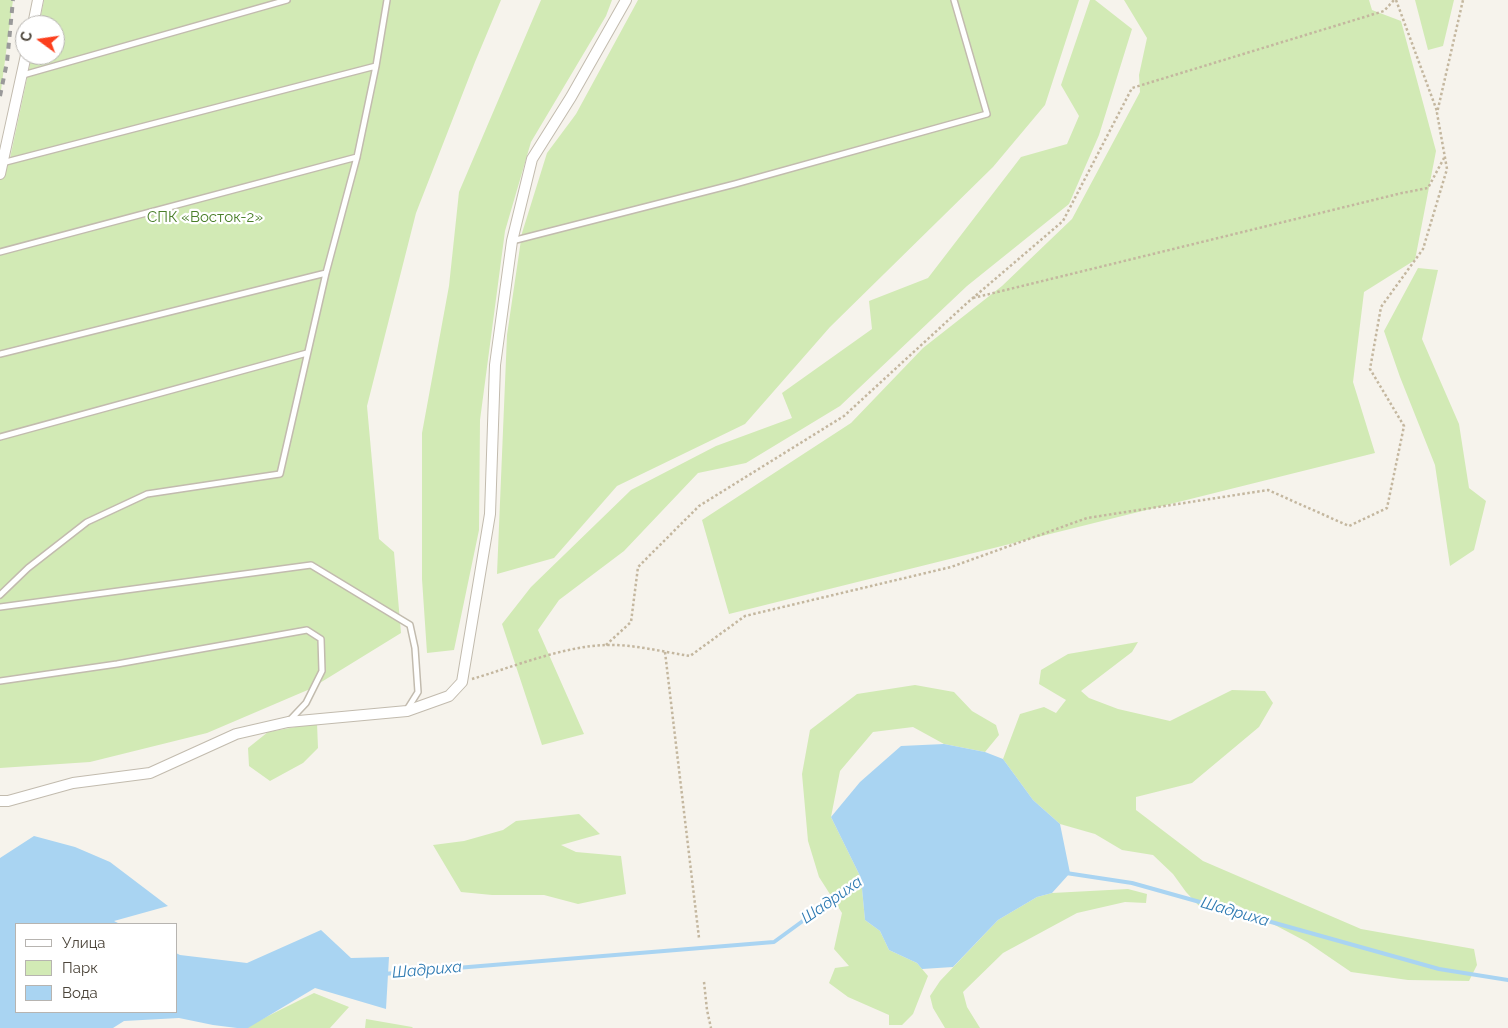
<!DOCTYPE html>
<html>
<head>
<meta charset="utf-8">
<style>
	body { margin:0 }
	#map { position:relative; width:1508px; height:1028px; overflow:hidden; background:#f6f3ec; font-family:Raleway,sans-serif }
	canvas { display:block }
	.legend { position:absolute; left:15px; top:923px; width:162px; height:90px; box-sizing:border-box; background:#fff; border:1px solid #b7b4b0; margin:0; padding:6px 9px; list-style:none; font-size:15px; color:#4b4439 }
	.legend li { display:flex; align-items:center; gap:10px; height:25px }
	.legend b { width:25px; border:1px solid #b7b4b0 }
	.north { position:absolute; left:15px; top:15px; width:50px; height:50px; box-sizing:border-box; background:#fff; border:1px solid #b7b4b0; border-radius:50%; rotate:284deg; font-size:14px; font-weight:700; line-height:20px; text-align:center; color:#4b4439 }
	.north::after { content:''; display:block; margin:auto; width:18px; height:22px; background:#fc3f1d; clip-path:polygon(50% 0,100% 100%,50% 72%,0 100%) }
</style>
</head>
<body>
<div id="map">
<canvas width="1508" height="1028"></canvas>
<ul class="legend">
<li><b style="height:6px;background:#fff"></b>Улица</li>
<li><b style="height:14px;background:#d2eab5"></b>Парк</li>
<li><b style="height:14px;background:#a9d4f2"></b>Вода</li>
</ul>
<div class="north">С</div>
</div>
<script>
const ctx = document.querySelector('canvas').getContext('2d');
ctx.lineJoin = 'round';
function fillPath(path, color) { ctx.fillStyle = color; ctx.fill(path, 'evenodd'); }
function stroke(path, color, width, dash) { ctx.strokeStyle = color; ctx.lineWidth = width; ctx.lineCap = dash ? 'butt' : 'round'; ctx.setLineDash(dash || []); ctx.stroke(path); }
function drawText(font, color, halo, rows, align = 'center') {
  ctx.font = font + ' Raleway,sans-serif'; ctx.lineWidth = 4.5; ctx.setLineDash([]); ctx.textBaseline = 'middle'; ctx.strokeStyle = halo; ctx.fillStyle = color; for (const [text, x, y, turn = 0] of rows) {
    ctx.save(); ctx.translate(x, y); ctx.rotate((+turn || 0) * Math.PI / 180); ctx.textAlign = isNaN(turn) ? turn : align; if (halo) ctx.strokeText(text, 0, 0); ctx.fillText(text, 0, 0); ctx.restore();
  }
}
fillPath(new Path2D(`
	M0,0H13L0,98Z
	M44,0H501L475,62L416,213L367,406L379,539L394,552L401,633L310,689L207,733L90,762L0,768V172L10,158L32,55H55V25H39Z
	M541,0H612L606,16L531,142L505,231L480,420L479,530L454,650L427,653L422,579V433L449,286L459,192Z
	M638,0H1079L1045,105L993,167L830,327L745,424L617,486L554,558L497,574L507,335L522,233L547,153L576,114Z
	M1090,0H1095L1132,29L1099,135L1069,204L967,286L840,406L746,463L698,473L624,551L559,600L538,630L584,734L542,745L502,624L531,587L631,490L716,446L792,418L782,393L872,329L869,301L928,278L1021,157L1067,144L1079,116L1061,85Z
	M1124,0H1369L1372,10L1401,21L1436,151L1415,260L1364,292L1353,382L1375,453L729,614L702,520L851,423L923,348L1002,286L1072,219L1140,92L1139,75L1147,38Z
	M1415,0H1454L1443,46L1428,50Z
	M1418,268L1438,270L1422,339L1459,424L1469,488L1486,501L1474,550L1450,566L1435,465L1400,377L1384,331Z
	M1138,642L1132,652L1081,691L1089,698L1118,709L1170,721L1232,690L1265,691L1273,703L1259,727L1192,783L1136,797V810L1203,861L1361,929L1474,949L1477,965L1469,981L1408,980L1351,972L1307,942L1237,905L1200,907L1186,892L1173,874L1153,855L1122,850L1095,834L1060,824L1033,800L1003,759L1020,714L1044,707L1056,713L1066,700L1039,684L1041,670L1068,654Z
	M915,685L954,692L972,711L996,725L999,735L985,752L944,744L913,727L873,732L840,771L831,817L861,878L865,920L880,931L889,950L917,963L928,976L913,1014L902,1025H889V1015L848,997L829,983L835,968L849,966L834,949L842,913L819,877L808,841L802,774L810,730L857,694Z
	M317,723L318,748L303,763L270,781L249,766L248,748L268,732Z
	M579,814L600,834L561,845L576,852L621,856L626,894L578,904L544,895H492L461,892L433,845L464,841L503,830L516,821Z
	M1128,889L1147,894L1146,903L1125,902L1077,913L1003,953L963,992L967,1007L980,1028H945L933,1008L930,996L940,981L998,920L1037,897L1052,893Z
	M314,993L349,1007L330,1028H244Z
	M366,1019L412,1027L413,1028H365Z`), '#d2eab5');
fillPath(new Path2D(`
	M944,744L985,752L1003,759L1033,800L1060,824L1070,873L1052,893L1037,897L998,920L953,967L922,969L917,963L889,950L880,931L865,920L861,878L831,817L860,782L901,746Z
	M34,836L75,847L110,862L168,906L114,921L120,924H16V1012H176V953L180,955L247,963L321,930L351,958L389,957L386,1009L315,988L248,1028H237L213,1025L179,1018L124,1021L113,1028H0V858Z`), '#a9d4f2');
stroke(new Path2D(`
	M1066,873L1132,883L1439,969L1508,980
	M383,974L774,942L863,877`), '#a9d4f2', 4);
const service = new Path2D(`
	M23,75L287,0
	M2,163L376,66
	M512,241L735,184L987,114L954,0
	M0,252L357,157
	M0,354L326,273
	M0,437L307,353
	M0,595L28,568L87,522L147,494L280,474L326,273L357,157L376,66L387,0
	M0,607L311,565L410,625L415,648L418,692L408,708
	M0,681L117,664L307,630L321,639L322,671L306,703L289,721`);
const minor = new Path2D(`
	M33,25L38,0
	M0,174L26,55
	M0,801H8L73,783L150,773L236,734L288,722L407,711L449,696L462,682L490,514L495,365L512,241L532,159L571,97L626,0`);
stroke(service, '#c2bbae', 8);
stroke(minor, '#c2bbae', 12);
stroke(new Path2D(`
	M1396,0L1437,111
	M973,298L1402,193L1428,188L1444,158
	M606,645L631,622L638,567L699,506L844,416L967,303L1063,221L1132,88L1384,11L1394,0
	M665,652L699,938
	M472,679C513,667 564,646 606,645C632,644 664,652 690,656L745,616L951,567L1087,518L1268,490L1349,526L1387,508L1404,426L1370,369L1381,307L1423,249L1447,169L1437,113L1463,0
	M704,982L707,1010L711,1028`), '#c4b79f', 2.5, [2.5, 2.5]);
stroke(service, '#fff', 5);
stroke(minor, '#fff', 10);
stroke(new Path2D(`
	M0,96L7,62L13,0`), '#9a9a9a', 4, [6, 6]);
drawText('15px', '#4a7f2a', '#fff', [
	["СПК «Восток-2»",205,217]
]);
drawText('italic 16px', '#2e7ab2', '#fff', [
	["Шадриха",832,900,-35],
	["Шадриха",1235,912,16],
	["Шадриха",427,970,-5]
]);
</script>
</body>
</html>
